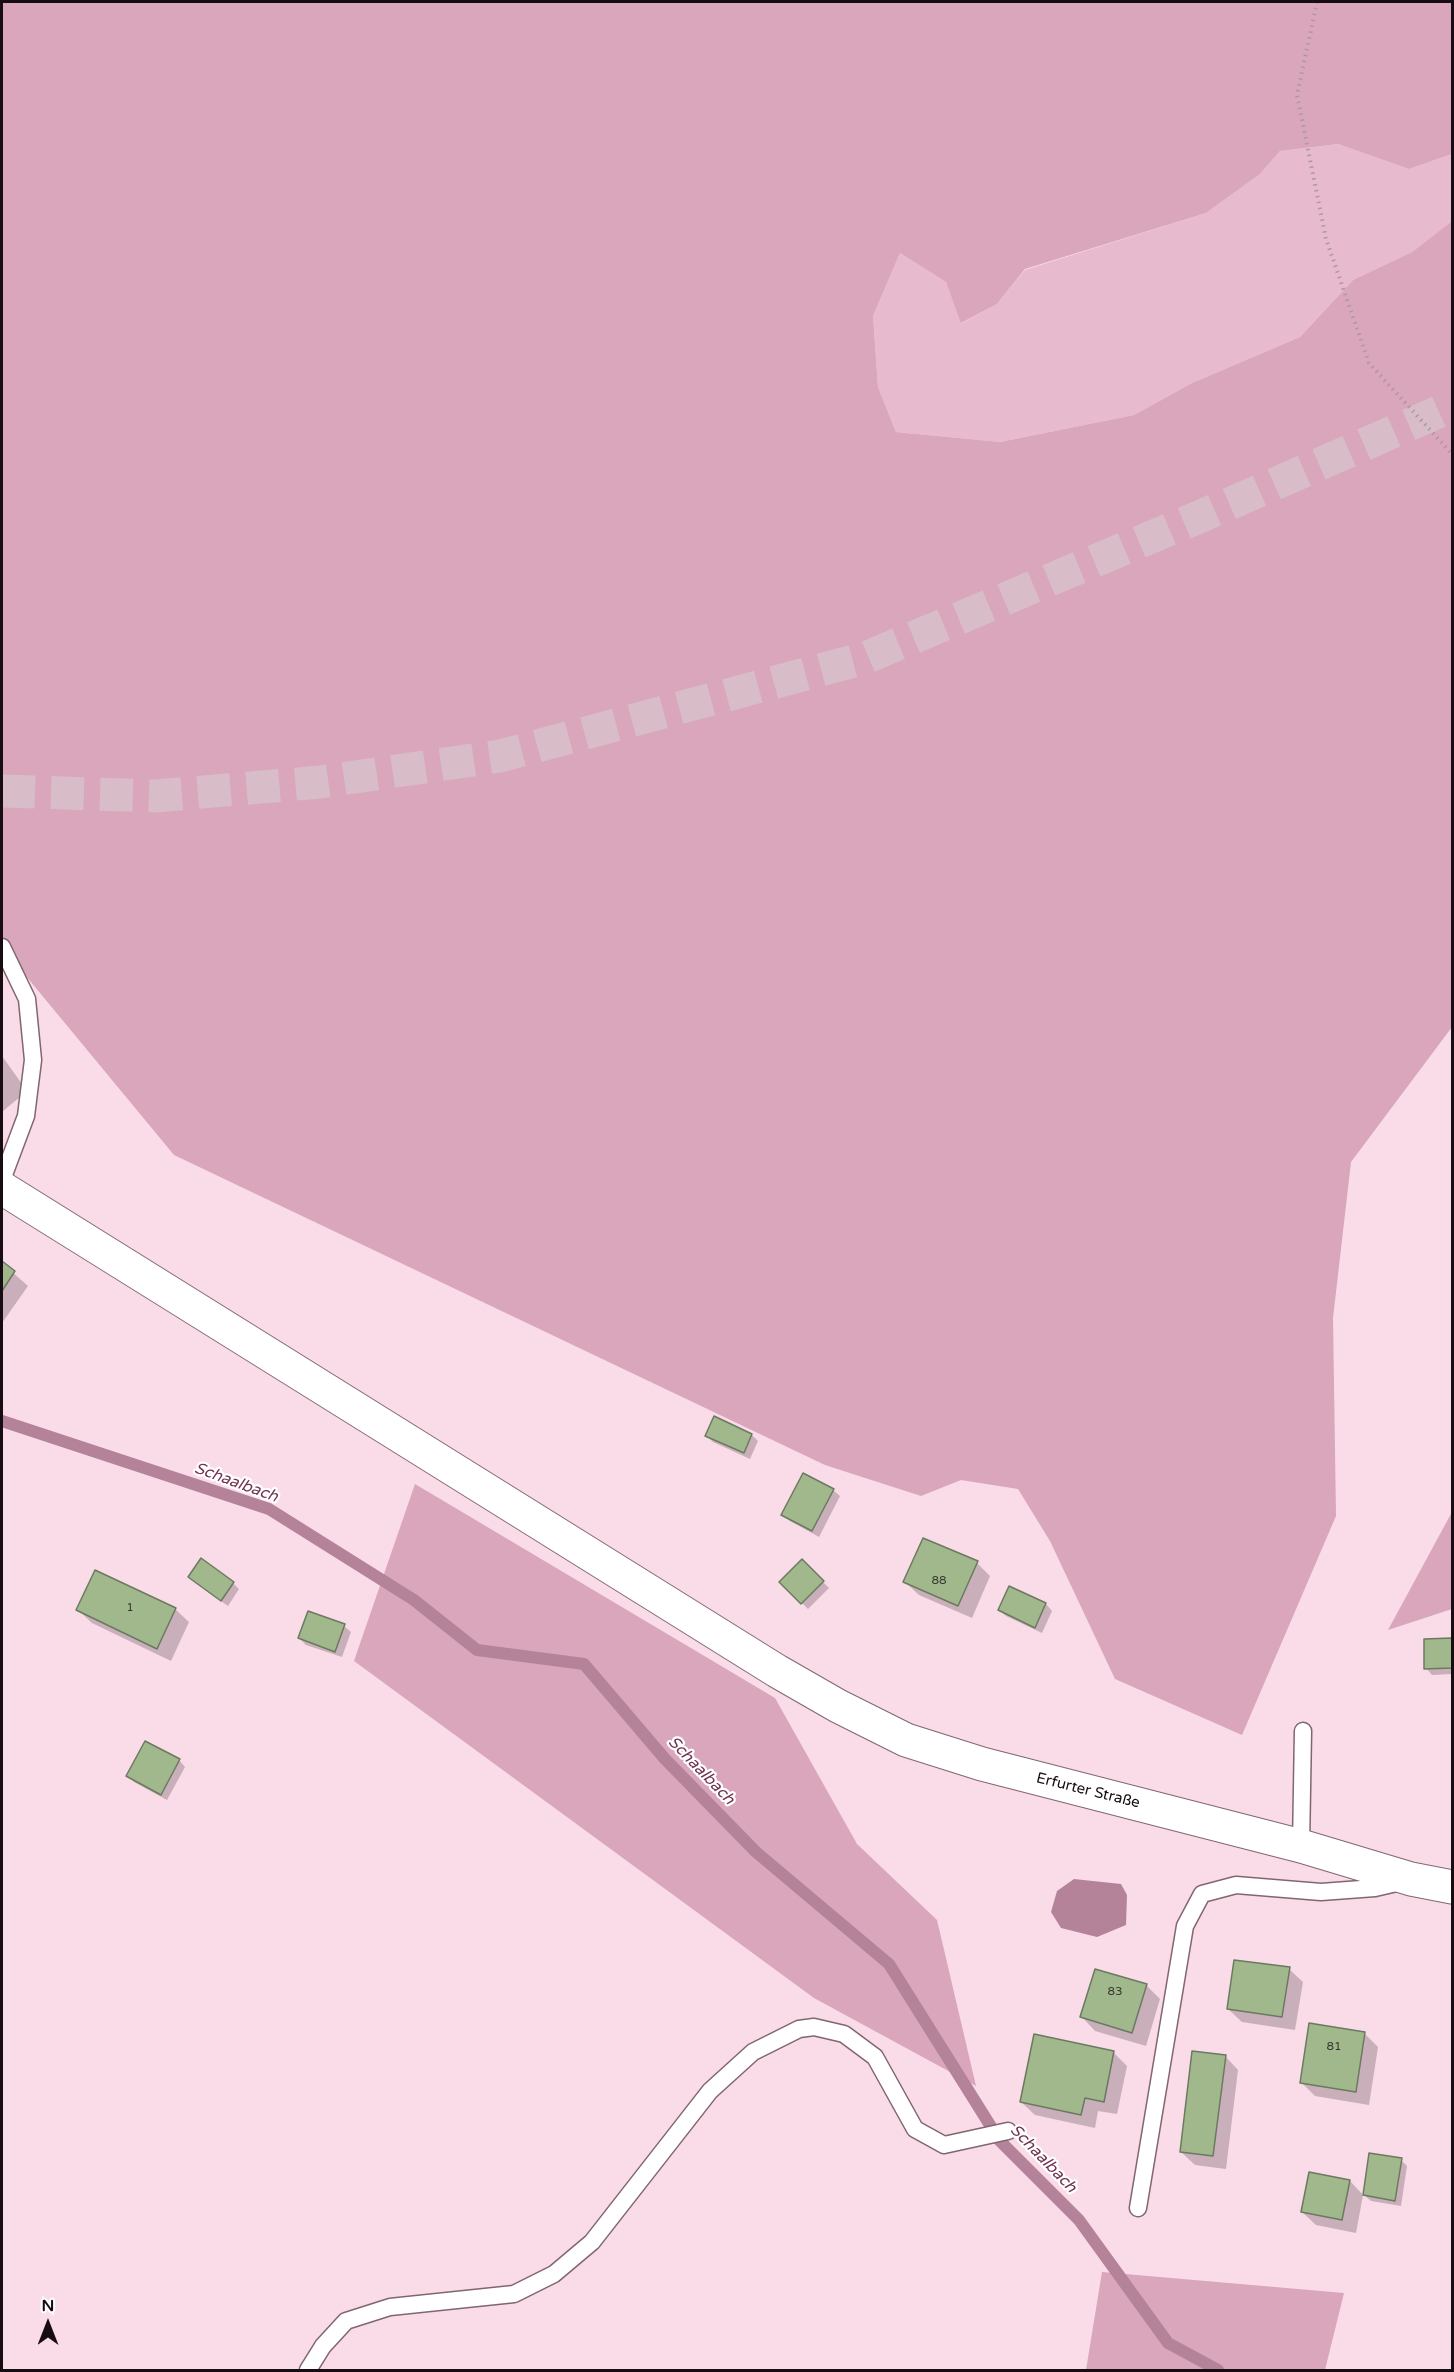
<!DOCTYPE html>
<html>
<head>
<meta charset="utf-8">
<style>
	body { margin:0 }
	#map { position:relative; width:1454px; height:2372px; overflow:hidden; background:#fadbe8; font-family:"Varela Round",sans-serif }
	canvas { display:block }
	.frame { position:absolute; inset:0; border:3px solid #160c11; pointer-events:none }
	.north { position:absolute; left:18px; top:2294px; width:60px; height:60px; -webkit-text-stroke:4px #fff; paint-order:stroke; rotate:0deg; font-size:16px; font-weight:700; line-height:24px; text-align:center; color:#160c11 }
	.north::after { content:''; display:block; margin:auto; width:21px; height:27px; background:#160c11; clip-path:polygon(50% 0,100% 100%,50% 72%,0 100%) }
</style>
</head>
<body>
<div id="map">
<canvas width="1454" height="2372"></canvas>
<div class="frame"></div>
<div class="north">N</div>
</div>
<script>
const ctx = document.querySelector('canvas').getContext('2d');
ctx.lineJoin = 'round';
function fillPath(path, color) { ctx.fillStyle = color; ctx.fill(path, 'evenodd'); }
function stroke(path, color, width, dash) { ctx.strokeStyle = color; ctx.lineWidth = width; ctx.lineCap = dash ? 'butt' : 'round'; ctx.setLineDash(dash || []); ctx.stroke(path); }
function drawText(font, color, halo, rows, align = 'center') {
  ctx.font = font + ' "Varela Round",sans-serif'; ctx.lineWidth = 4.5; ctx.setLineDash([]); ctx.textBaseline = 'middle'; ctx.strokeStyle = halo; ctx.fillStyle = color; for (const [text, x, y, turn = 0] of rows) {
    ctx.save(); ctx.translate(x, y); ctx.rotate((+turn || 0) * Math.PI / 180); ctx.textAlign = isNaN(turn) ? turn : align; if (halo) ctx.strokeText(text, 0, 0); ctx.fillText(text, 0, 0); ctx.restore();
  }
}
fillPath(new Path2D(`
	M1338,144L1409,169L1452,154V221L1412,252L1353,280L1300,337L1192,383L1134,415L1000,442L896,432L878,387L873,316L900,253L946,282L962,323L997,304L1025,270L1206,213L1260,174L1280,151Z`), '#e7bace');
fillPath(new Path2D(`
	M2,2H1452V154L1409,169L1338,144L1280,151L1260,174L1206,213L1025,269L997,304L961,323L946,282L900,253L873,316L878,387L896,432L1000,442L1134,415L1192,383L1300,337L1353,280L1412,252L1452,221V1027L1351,1162L1333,1318L1336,1516L1242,1735L1115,1679L1050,1541L1018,1489L961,1480L921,1496L825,1465L174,1155L2,947Z
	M415,1484L775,1698L857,1844L937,1920L976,2086L814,1998L354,1661Z
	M1452,1512V1609L1388,1630Z
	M1102,2272L1344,2293L1325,2370H1086Z`), '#d9a6bc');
fillPath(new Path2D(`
	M1074,1879L1121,1884L1127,1895L1126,1925L1097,1937L1061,1928L1051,1912L1057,1891Z`), '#b48399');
fillPath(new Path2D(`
	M2,1056L27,1091L2,1112Z
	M2,1263L28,1286L2,1323Z
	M752,1435L758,1441L750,1459L713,1442L707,1436Z
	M833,1490L840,1496L819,1537L790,1521L783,1515Z
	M802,1561L829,1588L808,1609L781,1582Z
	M977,1563L990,1576L972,1618L919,1595L905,1582Z
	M196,1583H233L239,1589L228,1606Z
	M1010,1588L1046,1604L1052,1611L1042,1633L1006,1616L999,1610Z
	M175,1609L189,1622L171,1661L92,1623L78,1610Z
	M344,1626L351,1632L342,1657L306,1645L299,1638Z
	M1452,1640V1674L1432,1675L1426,1668L1425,1641Z
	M179,1760L185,1767L167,1800L134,1782L128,1776Z
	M1289,1969L1303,1982L1295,2030L1242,2022L1228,2009Z
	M1146,1985L1160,1999L1146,2046L1095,2031L1082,2017Z
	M1365,2034L1378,2047L1369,2105L1315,2096L1301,2082Z
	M1113,2052L1127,2066L1117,2114L1098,2111L1095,2128L1035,2115L1021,2102Z
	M1225,2056L1238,2070L1226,2169L1195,2165L1181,2152Z
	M1401,2160L1407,2166L1401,2206L1371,2201L1364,2195Z
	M1350,2181L1363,2195L1356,2233L1316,2225L1302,2212Z`), '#0003');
stroke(new Path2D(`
	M2,1421L269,1509L414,1600L477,1650L584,1664L665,1759L756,1852L889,1964L1000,2141L1079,2220L1168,2343L1218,2370`), '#b48399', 12);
const building = new Path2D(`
	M2,1261L15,1271L2,1291Z
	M714,1416L752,1434L744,1453L705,1436Z
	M803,1473L834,1489L812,1531L781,1515Z
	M923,1538L978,1561L958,1606L903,1582Z
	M201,1558L234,1582L221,1601L188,1577Z
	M802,1559L824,1581L801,1604L779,1582Z
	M95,1570L176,1608L157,1649L76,1610Z
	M1009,1586L1046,1603L1035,1628L998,1610Z
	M308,1611L345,1624L335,1652L298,1638Z
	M1452,1638V1668L1424,1669V1639Z
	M145,1741L180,1759L161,1795L126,1776Z
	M1234,1960L1290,1967L1282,2017L1227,2009Z
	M1095,1969L1147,1984L1132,2033L1080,2017Z
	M1309,2023L1365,2032L1356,2092L1300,2083Z
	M1034,2034L1114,2051L1104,2102L1085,2098L1081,2115L1020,2102Z
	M1192,2051L1226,2055L1213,2156L1180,2152Z
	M1369,2153L1402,2158L1395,2201L1363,2195Z
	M1309,2172L1350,2180L1342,2220L1301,2212Z`);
fillPath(building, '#a0b88c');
stroke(building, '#6c7961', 1.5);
stroke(new Path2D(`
	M2,791L155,796L320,782L500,756L865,658L1206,514L1452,406`), '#d8bcc8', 33, [33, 16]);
const service = new Path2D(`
	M2,947L27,999L33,1060L26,1116L2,1180
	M1301,1846L1303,1731
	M1138,2208L1185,1926L1202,1894L1236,1885L1321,1892L1375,1888L1401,1882
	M308,2370L323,2346L346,2321L390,2307L514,2294L554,2274L592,2242L710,2091L753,2052L799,2029L814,2027L844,2034L875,2057L915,2129L944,2145L1008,2131`);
const minor = new Path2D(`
	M2,1188L777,1671L838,1706L906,1740L982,1764L1301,1846L1411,1879L1452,1887`);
stroke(service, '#816672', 19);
stroke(minor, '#816672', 35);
stroke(new Path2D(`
	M1317,2L1297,95L1326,239L1369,363L1452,454`), '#b097a2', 4, [1.5, 4.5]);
stroke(service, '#fff', 16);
stroke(minor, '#fff', 33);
drawText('12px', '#383730', null, [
	["88",939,1581],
	["1",130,1608],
	["83",1115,1992],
	["81",1334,2047]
]);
drawText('15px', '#160c11', '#fff', [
	["Erfurter Straße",1088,1791,14]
]);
drawText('italic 16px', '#723353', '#fff', [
	["Schaalbach",236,1483,20],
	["Schaalbach",701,1771,46],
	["Schaalbach",1043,2159,46]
]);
</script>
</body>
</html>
